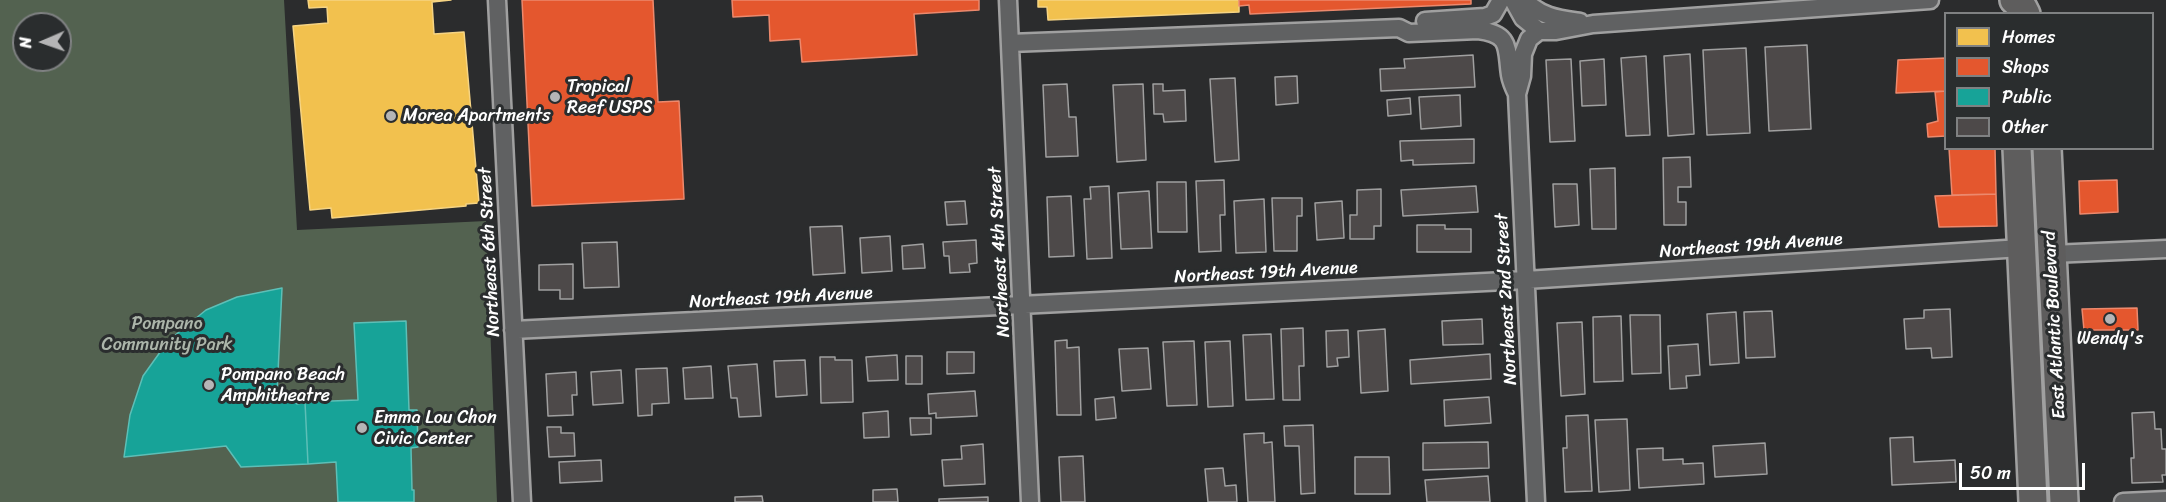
<!DOCTYPE html>
<html>
<head>
<meta charset="utf-8">
<style>
	body { margin:0 }
	#map { position:relative; width:2166px; height:502px; overflow:hidden; background:#2b2c2d; font-family:Sriracha,sans-serif }
	canvas { display:block }
	.legend { position:absolute; left:1944px; top:12px; width:210px; height:138px; box-sizing:border-box; background:#2a2d2e; border:2px solid #7f8182; margin:0; padding:8px 10px; list-style:none; font-size:18px; color:#fff }
	.legend li { display:flex; align-items:center; gap:12px; height:30px }
	.legend b { width:30px; border:2px solid #7f8182 }
	.north { position:absolute; left:12px; top:12px; width:60px; height:60px; box-sizing:border-box; background:#2a2d2e; border:2px solid #7f8182; border-radius:50%; rotate:268deg; font-size:16px; font-weight:700; line-height:24px; text-align:center; color:#fff }
	.north::after { content:''; display:block; margin:auto; width:21px; height:27px; background:#b5b5b6; clip-path:polygon(50% 0,100% 100%,50% 72%,0 100%) }
	.scale { position:absolute; left:1959px; top:463px; width:126px; height:27px; box-sizing:border-box; border:3px solid #fff; border-top:0; padding-left:8px; font-size:18px; line-height:21px; white-space:nowrap; color:#fff; -webkit-text-stroke:4px #2a2d2e; paint-order:stroke }
</style>
</head>
<body>
<div id="map">
<canvas width="2166" height="502"></canvas>
<ul class="legend">
<li><b style="height:16px;background:#f2c14e"></b>Homes</li>
<li><b style="height:16px;background:#e4572e"></b>Shops</li>
<li><b style="height:16px;background:#17a398"></b>Public</li>
<li><b style="height:16px;background:#4d4949"></b>Other</li>
</ul>
<div class="north">N</div>
<div class="scale">50 m</div>
</div>
<script>
const ctx = document.querySelector('canvas').getContext('2d');
ctx.lineJoin = 'round';
function fillPath(path, color) { ctx.fillStyle = color; ctx.fill(path, 'evenodd'); }
function stroke(path, color, width, dash) { ctx.strokeStyle = color; ctx.lineWidth = width; ctx.lineCap = dash ? 'butt' : 'round'; ctx.setLineDash(dash || []); ctx.stroke(path); }
function drawText(font, color, halo, rows, align = 'center') {
  ctx.font = font + ' Sriracha,sans-serif'; ctx.lineWidth = 6; ctx.setLineDash([]); ctx.textBaseline = 'middle'; ctx.strokeStyle = halo; ctx.fillStyle = color; for (const [text, x, y, turn = 0] of rows) {
    ctx.save(); ctx.translate(x, y); ctx.rotate((+turn || 0) * Math.PI / 180); ctx.textAlign = isNaN(turn) ? turn : align; if (halo) ctx.strokeText(text, 0, 0); ctx.fillText(text, 0, 0); ctx.restore();
  }
}
fillPath(new Path2D(`
	M0,0H284L297,230L486,221L497,502H0ZM24,24H60V60H24Z`), '#536250');
const homes = new Path2D(`
	M308,0H451L432,2L434,34L464,32L479,203L466,204V206L332,218L331,208L310,210L293,26L328,23L327,7L309,8Z
	M1038,0H1239V12L1048,20L1047,7H1038Z`);
fillPath(homes, '#f2c14e');
stroke(homes, '#f6d483', 1.5);
const shops = new Path2D(`
	M522,0H653L658,102L679,101L684,199L532,206Z
	M732,0H979V10L914,14L917,55L802,62L800,39L770,41L769,15L733,17Z
	M1239,0H1471V4L1250,14L1249,5L1239,6Z
	M1946,58V91L1896,93L1898,60Z
	M1946,91V136L1928,137L1927,124L1938,121L1935,92Z
	M1949,148H1995L1996,194L1952,195Z
	M2117,180L2118,212L2080,214L2079,181Z
	M1996,194L1997,226L1939,227L1935,196Z
	M2137,308L2138,330H2084L2082,309Z`);
fillPath(shops, '#e4572e');
stroke(shops, '#ec896d', 1.5);
const public = new Path2D(`
	M282,288L277,394L290,397L297,404L305,402L308,464L241,467L226,446L124,457L130,415L143,376L168,341L206,310L237,297Z
	M406,321L409,410H417L418,447L411,448L412,490H414V502H338L336,462L308,464L305,402L358,400L354,323Z`);
fillPath(public, '#17a398');
stroke(public, '#5dbfb7', 1.5);
const building = new Path2D(`
	M1807,45L1811,129L1769,131L1765,47Z
	M1746,48L1750,133L1707,135L1703,50Z
	M1690,54L1694,134L1668,136L1664,56Z
	M1473,55L1475,87L1381,91L1380,69L1405,68L1404,59Z
	M1646,56L1650,135L1626,136L1621,58Z
	M1571,59L1575,141L1550,142L1546,60Z
	M1604,59L1606,105L1582,106L1580,61Z
	M1297,76L1298,103L1276,105L1275,77Z
	M1235,78L1239,160L1215,162L1210,79Z
	M1067,84L1069,117H1076L1078,156L1046,157L1043,85Z
	M1143,84L1146,160L1117,162L1113,85Z
	M1153,84H1163V91L1185,90L1186,121L1164,122L1163,114H1154Z
	M1460,95L1461,126L1421,129L1419,97Z
	M1410,98L1411,114L1388,116L1387,100Z
	M1474,139V163L1413,165V160L1401,161L1400,141Z
	M1690,157L1691,187H1678V202H1686V225H1664L1663,158Z
	M1615,168L1616,229H1592L1590,169Z
	M1224,180L1225,215H1220L1221,251L1199,252L1196,181Z
	M1157,182H1186L1187,232H1158Z
	M1553,184H1577L1579,225L1555,227Z
	M1109,186L1112,258L1087,259L1084,199H1091L1090,187Z
	M1476,186L1478,212L1403,216L1401,190Z
	M1381,189V226H1374V239H1350V215H1357V190Z
	M1149,191L1152,248L1121,249L1118,193Z
	M1071,196L1074,256L1049,257L1047,197Z
	M1272,198H1302V216H1297V251H1274Z
	M1264,199L1266,252L1236,253L1234,201Z
	M965,201L967,224L947,225L945,202Z
	M1342,201L1344,238L1317,240L1315,203Z
	M1417,225H1445V229H1471V252H1417Z
	M842,226L845,273L813,275L810,227Z
	M890,236L892,271L862,273L860,238Z
	M976,240L977,263L969,264L970,272L950,273L949,256H944L943,242Z
	M617,242L619,287L584,288L582,243Z
	M923,244L925,268L903,269L902,246Z
	M573,264V299H560V290H539V265Z
	M1950,309L1952,357L1932,358L1931,348L1906,349L1904,319L1924,318V310Z
	M1772,311L1775,357L1746,358L1744,312Z
	M1736,312L1739,363L1710,365L1707,314Z
	M1630,315H1660L1661,373L1632,374Z
	M1621,316L1623,381L1594,382L1593,317Z
	M1482,319L1483,344L1443,345L1442,321Z
	M1582,322L1585,394L1561,396L1557,323Z
	M1303,328L1304,366H1299L1300,400H1283L1281,329Z
	M1385,329L1388,391L1361,393L1358,331Z
	M1348,330L1349,357L1337,358L1338,366L1327,367L1326,331Z
	M1271,334L1274,399L1246,400L1243,335Z
	M1067,340V348L1079,347L1081,415H1057L1055,341Z
	M1194,341L1197,405L1167,406L1163,342Z
	M1230,341L1233,406L1208,407L1205,342Z
	M1698,344L1700,375L1686,376L1687,388L1670,389L1668,346Z
	M1148,348L1151,389L1122,391L1119,349Z
	M947,352H974V373L947,374Z
	M1490,354L1491,379L1411,384L1410,360Z
	M897,355L898,380L868,381L866,357Z
	M906,356H922V384H906Z
	M820,357H835V360H852L853,402L821,403Z
	M805,360L807,395L776,397L774,361Z
	M757,364L761,416L739,417L737,398H731L728,366Z
	M711,366L713,398L685,399L683,368Z
	M667,368L669,403L652,404V415L638,416L636,369Z
	M621,370L623,403L593,405L591,372Z
	M576,372L577,395H572L573,415L548,416L546,374Z
	M975,391L977,416L936,418V413L929,414L928,394Z
	M1114,397L1116,418L1096,420L1095,399Z
	M1489,397L1491,423L1445,426L1444,400Z
	M888,411L889,437L864,438L863,413Z
	M2154,412L2155,429H2161L2162,449H2166V475H2162L2163,482L2132,483L2131,458H2134L2132,413Z
	M1588,415L1592,491L1565,492L1563,448H1567L1566,416Z
	M910,418H931V434L911,435Z
	M1627,419L1630,490L1599,492L1595,420Z
	M1313,425L1315,493L1301,494L1299,446H1285L1284,426Z
	M547,427H561V433H574L575,456L549,457Z
	M1264,433V443L1272,442L1275,502H1248L1244,434Z
	M1913,437L1914,462L1955,460L1956,482L1892,485L1890,438Z
	M1488,442L1489,468L1423,470V443Z
	M1765,443L1767,474L1715,477L1713,446Z
	M983,444L985,484L944,486L942,460L962,459L961,446Z
	M1663,448V460L1683,459V464L1703,463L1704,484L1639,488L1637,449Z
	M1083,456L1085,502H1061L1059,457Z
	M1355,457H1389L1390,494H1355Z
	M601,460L602,481L560,483L559,462Z
	M1223,468L1225,486L1236,485L1237,502H1208L1205,469Z
	M1488,476L1490,502H1427L1425,480Z
	M897,489L898,502H873V490Z
	M762,496L763,502H735V497Z
	M988,497V502H939V499Z`);
fillPath(building, '#4d4949');
stroke(building, '#a0a0a0', 1.5);
const minor = new Path2D(`
	M497,0L522,502
	M1008,0L1030,502
	M1513,0L1523,18L1539,31
	M1525,0C1540,17 1560,19 1580,22
	M1425,21L1485,17L1493,14L1501,0
	M1010,43L1399,28L1409,33L1478,30C1512,34 1506,49 1510,75C1511,81 1514,88 1517,94L1536,502
	M1517,94L1522,76L1523,54L1529,39L1539,31H1556L1593,24L1930,0
	M2052,254L2166,249
	M513,330L1526,280L2021,248
	M2123,502L2166,500`);
const primary = new Path2D(`
	M2014,0L2023,8L2026,14
	M2017,148L2033,502
	M2047,148L2064,502`);
stroke(minor, '#a0a0a0', 21);
stroke(primary, '#a0a0a0', 32);
stroke(minor, '#606162', 16);
stroke(primary, '#5e5d5d', 27);
for (const [x, y, r, color] of [
	[555,97,6,"#b5b5b6"],
	[391,116,6,"#b5b5b6"],
	[2110,319,6,"#b5b5b6"],
	[209,385,6,"#b5b5b6"],
	[362,428,6,"#b5b5b6"]
]) { const dot = new Path2D(); dot.arc(x, y, r, 0, 2 * Math.PI); ctx.fillStyle = color; ctx.fill(dot); stroke(dot, '#2a2d2e', 2); }
drawText('18px', '#fff', '#2a2d2e', [
	["Tropical",567,87],
	["Reef USPS",567,108],
	["Morea Apartments",403,116],
	["Wendy's",2110,339,"center"],
	["Pompano Beach",221,375],
	["Amphitheatre",221,396],
	["Emma Lou Chon",374,418],
	["Civic Center",374,439]
], 'left');
drawText('18px', '#fff', '#2a2d2e', [
	["Northeast 19th Avenue",1751,246,-4],
	["Northeast 6th Street",490,252,-93],
	["Northeast 4th Street",1000,252,-93],
	["Northeast 19th Avenue",1266,273,-3],
	["Northeast 19th Avenue",781,298,-3],
	["Northeast 2nd Street",1507,299,-93],
	["East Atlantic Boulevard",2055,325,-93]
]);
drawText('18px', '#acb5aa', '#2a2d2e', [
	["Pompano",167,324],
	["Community Park",167,345]
]);
</script>
</body>
</html>
